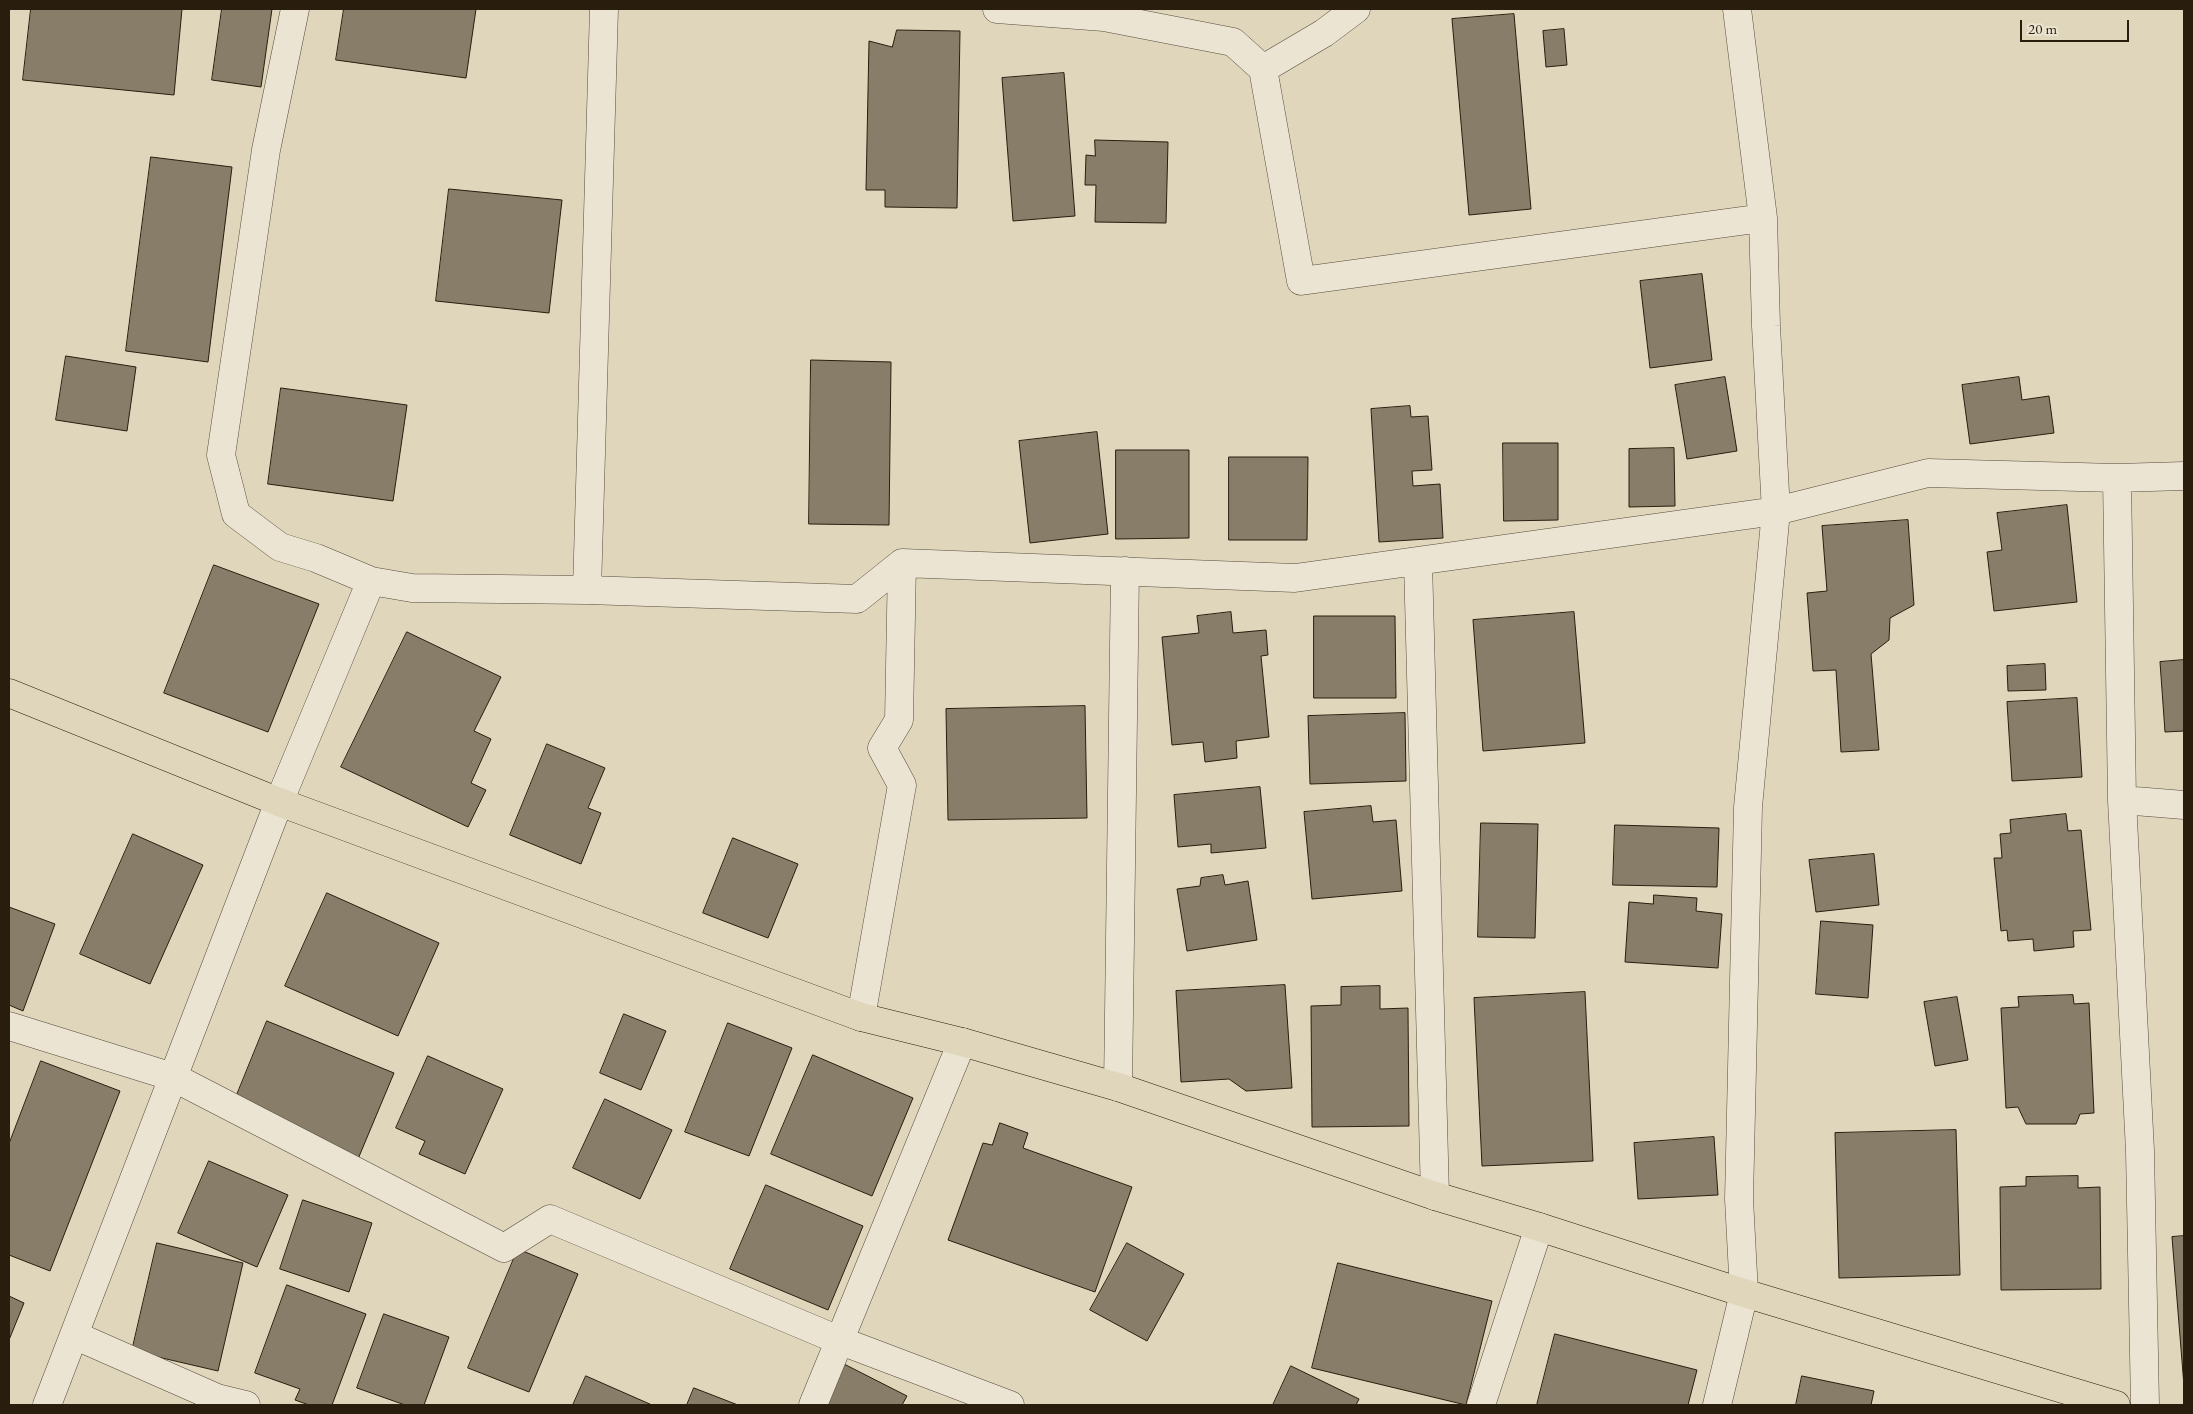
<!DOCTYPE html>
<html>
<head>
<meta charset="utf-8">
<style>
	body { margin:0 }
	#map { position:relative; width:2193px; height:1414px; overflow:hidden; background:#e0d6bc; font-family:"EB Garamond",serif }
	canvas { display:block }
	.frame { position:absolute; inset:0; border:10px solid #291d0e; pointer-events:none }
	.scale { position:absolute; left:2020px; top:20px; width:109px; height:22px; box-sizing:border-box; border:2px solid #291d0e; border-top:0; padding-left:6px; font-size:15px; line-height:18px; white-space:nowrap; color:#291d0e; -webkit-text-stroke:4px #ebe4d3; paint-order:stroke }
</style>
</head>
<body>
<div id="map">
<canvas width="2193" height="1414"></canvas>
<div class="frame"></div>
<div class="scale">20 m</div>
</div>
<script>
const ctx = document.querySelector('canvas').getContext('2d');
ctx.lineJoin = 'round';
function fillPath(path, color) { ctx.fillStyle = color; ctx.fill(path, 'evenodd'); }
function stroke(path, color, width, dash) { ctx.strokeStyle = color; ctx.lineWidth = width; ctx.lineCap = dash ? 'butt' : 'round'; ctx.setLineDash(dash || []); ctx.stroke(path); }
const building = new Path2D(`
	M31,9H182L174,95L23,80Z
	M222,9H272L261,87L212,80Z
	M344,9H476L466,78L336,60Z
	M1514,14L1531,209L1469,215L1452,19Z
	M1564,29L1567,65L1546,67L1543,31Z
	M897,30L960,31L957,208L885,207V190H866L869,41L892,47Z
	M1064,73L1075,216L1013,221L1002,78Z
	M1095,140L1168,142L1166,223L1095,222L1096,185H1085L1086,155L1095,156Z
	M151,157L232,167L208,362L126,351Z
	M449,189L562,200L549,313L436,301Z
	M1702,274L1712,360L1650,368L1640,281Z
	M66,356L136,367L127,431L56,420Z
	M811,360L891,362L889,525L809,524Z
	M1725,377L1737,451L1687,459L1675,385Z
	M2019,377L2022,400L2049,396L2054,433L1970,444L1962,385Z
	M281,388L407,405L393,501L268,484Z
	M1410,406L1411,417L1428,416L1432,470L1412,471L1413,486L1440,484L1443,538L1379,542L1371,409Z
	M1097,432L1108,534L1030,543L1019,441Z
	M1503,443H1558V520L1504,521Z
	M1674,448L1675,506L1629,507V449Z
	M1116,450H1189V538L1116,539Z
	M1229,457H1308L1307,540H1229Z
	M2067,505L2077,602L1994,611L1987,552L2002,550L1997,513Z
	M1908,520L1914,605L1890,618L1889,640L1871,654L1879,750L1841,752L1836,670L1813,671L1807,593L1827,591L1822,526Z
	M214,565L319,604L268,732L164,693Z
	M1231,612L1233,633L1266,630L1268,655L1261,656L1269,737L1236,741L1237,758L1205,762L1203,742L1172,745L1162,637L1199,633L1197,616Z
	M1574,612L1585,743L1483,751L1473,620Z
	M1314,616H1395L1396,698H1314Z
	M407,632L501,677L474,731L491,739L471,783L486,790L468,827L341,767Z
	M2184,660V731L2165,732L2160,662Z
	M2045,664L2046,690L2008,691L2007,666Z
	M2077,698L2082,777L2012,781L2007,702Z
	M1085,706L1087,818L948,820L946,709Z
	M1405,713L1406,781L1310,784L1308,716Z
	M547,744L605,768L588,808L601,813L581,864L510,835Z
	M1260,787L1266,848L1211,853V844L1178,847L1174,795Z
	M1371,806L1373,822L1396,820L1402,891L1312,899L1304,812Z
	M2066,814L2068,831L2081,830L2091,930L2073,931L2074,947L2034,951L2033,939L2008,941L2007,930L2001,931L1994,858H2002L2000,834L2011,833L2010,820Z
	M1481,823L1538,824L1535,938L1478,937Z
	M1615,825L1719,828L1717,887L1613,885Z
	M133,834L203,865L150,984L80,954Z
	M733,838L798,864L768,938L703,913Z
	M1874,854L1879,905L1816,912L1809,860Z
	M1223,875L1225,885L1248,881L1257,940L1187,951L1177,889L1200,886L1201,878Z
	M327,893L439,943L398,1036L285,986Z
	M1654,895L1697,898L1696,911L1722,914L1718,968L1625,962L1629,902L1653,904Z
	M9,907L55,924L23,1011L9,1005Z
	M1821,921L1873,925L1868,998L1816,994Z
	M1285,985L1292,1088L1246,1091L1229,1079L1181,1082L1176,991Z
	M1380,986V1009L1408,1008L1409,1126L1312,1127L1311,1006L1341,1005V987Z
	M1585,992L1593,1161L1482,1166L1474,998Z
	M2073,995L2074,1004L2089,1003L2094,1113L2080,1114L2076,1124H2026L2018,1107L2006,1108L2001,1008L2019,1007L2018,997Z
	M1957,997L1968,1060L1935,1066L1924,1002Z
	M624,1014L666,1031L641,1090L600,1073Z
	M267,1021L394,1073L358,1159L232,1107Z
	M728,1023L792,1048L749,1156L685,1132Z
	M813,1055L913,1098L872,1196L771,1154Z
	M428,1056L503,1089L465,1174L419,1154L425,1141L396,1128Z
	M41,1061L120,1091L50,1271L9,1255V1144Z
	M605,1099L672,1130L640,1199L573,1168Z
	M1000,1123L1028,1133L1023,1148L1132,1187L1095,1292L948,1240L983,1143L992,1145Z
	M1956,1130L1960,1275L1839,1278L1835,1133Z
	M1714,1137L1718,1195L1638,1199L1634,1143Z
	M209,1161L288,1195L257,1267L178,1233Z
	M2078,1176V1188L2100,1187L2101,1289L2001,1290L2000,1187L2026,1186V1177Z
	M766,1185L863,1226L828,1310L730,1269Z
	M303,1200L372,1223L349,1292L280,1269Z
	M2184,1236V1386L2172,1237Z
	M157,1243L243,1263L218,1371L132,1351Z
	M1127,1243L1184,1274L1147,1341L1090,1310Z
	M518,1249L578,1274L529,1392L468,1368Z
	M1338,1263L1492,1301L1466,1405L1312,1368Z
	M287,1285L366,1314L332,1405H309L295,1400L300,1389L255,1373Z
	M9,1296L24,1303L9,1340Z
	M384,1314L449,1337L424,1405H405L357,1388Z
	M1555,1334L1697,1370L1688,1405H1537Z
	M842,1363L907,1396L902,1405H822Z
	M1291,1366L1359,1399L1356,1405H1273Z
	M586,1376L652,1405H573Z
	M1802,1376L1874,1391L1871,1405H1796Z
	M694,1388L738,1405H687Z`);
fillPath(building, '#887d68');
stroke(building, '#291d0e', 1);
const minor = new Path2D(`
	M295,9L266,150L221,455L236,514L280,547L316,558L371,581L412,588L587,590L857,599L902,563L1295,578L1776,511L1928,473L2117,478L2184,476
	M997,9L1104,17L1233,42L1263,69L1324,33L1356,9
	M1263,69L1301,281L1763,218
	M2117,478L2122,800L2140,1151L2145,1405
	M1418,562L1435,1196
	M587,590L604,9
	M2122,800L2184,805
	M861,1017L902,785L882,748L899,720L902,563
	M9,1026L173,1077L504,1248L550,1219L841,1341L1010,1405
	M1118,1087L1125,571
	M74,1335L217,1398L246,1405
	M47,1405L279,802L371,581
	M813,1405L962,1042
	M1481,1405L1539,1227
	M1717,1405L1744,1293L1739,1199L1748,807L1776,511L1766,326L1763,218L1737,9`);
const major = new Path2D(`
	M9,693L279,802L861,1017L962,1042L1118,1087L1435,1196L1539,1227L1744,1293L2116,1405`);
stroke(minor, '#574b3a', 29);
stroke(major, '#291d0e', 29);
stroke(minor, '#ebe4d3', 28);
stroke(major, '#e0d6bc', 28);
</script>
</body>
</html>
